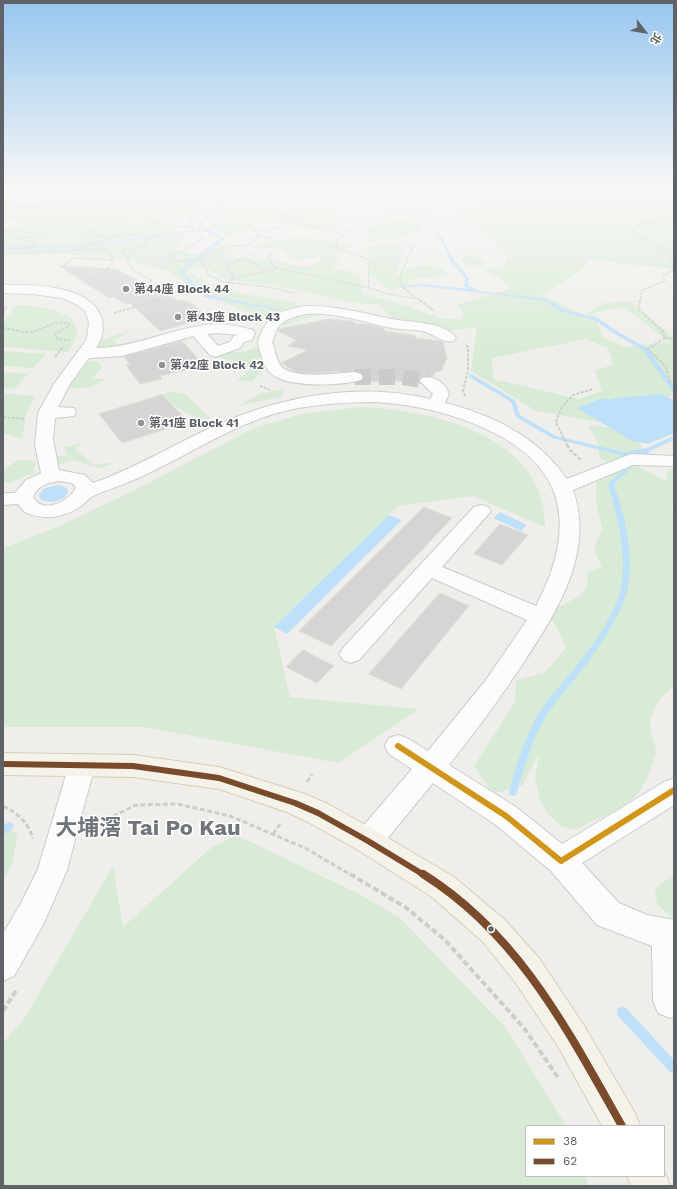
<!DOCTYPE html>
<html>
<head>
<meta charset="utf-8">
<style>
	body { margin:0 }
	#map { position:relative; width:677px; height:1189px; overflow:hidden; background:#efeeea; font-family:"Work Sans","Noto Sans TC",sans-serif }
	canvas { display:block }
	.frame { position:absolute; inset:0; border:4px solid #5f6368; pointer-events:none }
	.legend { position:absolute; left:525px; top:1125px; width:140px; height:52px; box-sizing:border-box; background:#fff; border:1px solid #bfc1c3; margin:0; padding:5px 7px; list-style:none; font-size:12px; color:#5f6368 }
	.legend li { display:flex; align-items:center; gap:8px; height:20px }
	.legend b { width:20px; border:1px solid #bfc1c3 }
	.north { position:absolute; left:625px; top:12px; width:40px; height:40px; -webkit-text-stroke:3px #fff; paint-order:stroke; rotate:121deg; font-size:11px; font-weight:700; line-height:16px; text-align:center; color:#5f6368 }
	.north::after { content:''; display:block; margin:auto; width:14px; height:18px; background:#5f6368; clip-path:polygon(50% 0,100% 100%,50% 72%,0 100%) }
</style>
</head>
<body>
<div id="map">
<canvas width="677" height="1189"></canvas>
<div class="frame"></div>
<ul class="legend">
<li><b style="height:5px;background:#d1951a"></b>38</li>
<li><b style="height:5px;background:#7a4b2a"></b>62</li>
</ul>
<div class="north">北</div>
</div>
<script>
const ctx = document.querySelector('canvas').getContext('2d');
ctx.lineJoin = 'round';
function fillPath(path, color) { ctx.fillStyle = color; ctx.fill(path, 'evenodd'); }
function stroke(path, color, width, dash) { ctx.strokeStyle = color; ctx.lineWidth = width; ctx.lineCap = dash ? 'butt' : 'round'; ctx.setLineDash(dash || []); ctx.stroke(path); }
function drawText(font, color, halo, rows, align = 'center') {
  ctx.font = font + ' "Work Sans","Noto Sans TC",sans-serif'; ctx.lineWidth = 3; ctx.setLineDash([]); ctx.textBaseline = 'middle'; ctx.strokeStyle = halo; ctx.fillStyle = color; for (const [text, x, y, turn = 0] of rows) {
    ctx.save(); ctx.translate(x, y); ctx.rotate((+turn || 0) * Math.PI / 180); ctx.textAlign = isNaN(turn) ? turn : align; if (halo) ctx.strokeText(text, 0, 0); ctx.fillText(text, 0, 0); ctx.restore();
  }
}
fillPath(new Path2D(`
	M3,189H31L8,202C31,206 50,203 71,194H50L57,189H127L150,198L171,189H201L203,202L196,215L162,218L187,238L175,249L201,256L222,247L232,248L233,259C247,259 263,258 276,260C292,263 310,274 322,257L293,260L282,249L256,247C260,245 265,241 270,241C292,237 330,238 350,246L339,256L333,268L359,273L363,294L407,306L439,318L462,320L464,314L458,305L510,289L502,280L484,270L504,266L508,256L482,230L460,214L486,209L470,195L446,189H674V269L589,260L584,268L542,295L585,315L604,303L629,301L674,337V394L610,424L536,411L471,371L477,327L439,332L394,320L379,305L337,300L284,287L227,280L202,266L188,269L197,277L222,290L293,302L312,317L284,326L205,295L183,282L170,272L126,259L64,254L3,256V229L19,226L12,214L3,215ZM616,308L626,309L669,342L624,347L603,337L593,313ZM585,339L608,348L613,365L595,370L602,391L578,399L493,379L492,358Z
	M223,189H431L418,198L352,197L290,199L286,190L263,189L265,199L238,196Z
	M226,206L238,209L249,208L296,215L310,206L334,210L336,229L325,233L321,230L292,227L280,222L263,223L229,236L205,225L207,221L225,214Z
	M426,217L421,230L398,239L365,242L369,226L393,220Z
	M378,244L396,245L403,252L396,275C417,264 432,260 452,276L410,279L408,285L390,291L368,273L371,258L366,250Z
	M472,255L485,261L480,265H464L461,258Z
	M15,305C42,306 99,312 68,352L3,347V324Z
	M130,333L113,340L118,344L133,341L129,347L93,351L98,341L119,334Z
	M263,345L274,348L254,361L256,365L262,370L253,381H237L252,367L213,356L226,352H244Z
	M3,351L46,354L33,368L3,366Z
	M85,361H97L102,368L91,379H105L92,387L64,389Z
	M3,372L28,374L14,389L3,388Z
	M285,388L281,397L238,406L260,394Z
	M173,392L185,394L210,418L195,425L199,420L172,404L154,396Z
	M3,393L35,396L26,414L22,438L3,433Z
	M361,407C432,410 547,436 545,527L473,496L398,506L274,627L290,697L419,709L338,763L144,727H3V548L60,526L143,486L252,429L301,414Z
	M588,425L625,430L643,447L634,456L608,463L599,457L597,440Z
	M83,443L75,449L94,465L118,462L99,468L73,460L53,466L54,457L68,455L64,447Z
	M18,460L36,461L34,473L9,483L3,482V470Z
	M637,466L666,481L669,469L674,468V503L672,509L674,513V686C660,696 647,715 651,733C652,739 656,745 656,751C655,760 643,790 636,796C619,811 595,820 574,830L561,826L548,814L541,803L535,779L539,753L522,786L492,794L474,766L515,702L516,680L545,673L566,648L558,629L548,613L579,596L587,586L588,572L602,567L594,549L602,529L596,501V483L607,475Z
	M3,825L18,835L11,867L3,881Z
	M236,835L361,895L400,918L506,1028L566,1126H526V1176H586L589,1186H3V1043L24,1019L113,866L123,927L211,848Z
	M674,874V919L657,904L655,889Z`), '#d8ebd6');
fillPath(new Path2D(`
	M661,394L674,400V433L648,444L632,441L577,408L603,398L608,400L616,398Z
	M59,485L67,488L68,493C62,502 50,504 40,499L39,494L45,488Z
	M500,512L527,525L521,531L493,518Z
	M389,515L402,520L287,634L274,627Z`), '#bfe0f9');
fillPath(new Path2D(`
	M199,189H204L213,193L215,197L220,201L222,214L205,220L202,222L203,226L225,238C213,251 195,258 184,272L192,282L208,295L278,309L280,310V311L205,297L190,284L180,272L190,261L221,238L207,232L196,231L177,235L70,248H3V246H70L177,233L196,229L203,230L199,227V221L203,218L218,213L216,201L212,199L210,195Z
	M435,229H437L455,261L462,269L469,279L468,285L478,291L547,299L565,310L598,318L620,333L647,348L674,386V392L672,391L643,350L616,335L594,320L561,312L546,301L422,286L402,288V286H404L422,284L469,289L464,286L465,279L459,271L451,262Z
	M471,374L515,400L520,415L556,436L624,452L647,448L674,436V440L650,451L614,484C625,518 635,556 627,592C621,615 597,651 582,670C568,688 552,704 542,724C530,745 524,769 517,792L516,795L513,796L510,795L509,792C516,767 523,741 536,718C547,699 562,684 575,668C591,648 614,616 620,592C628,556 618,518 608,484L642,453L624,456L552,438L516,417L511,402L469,377V375Z
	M9,822L12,823L14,826L12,829L3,835V825Z
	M622,1007L626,1008L674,1060V1074L670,1072L618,1016L617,1012L618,1008Z`), '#bfe0f9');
const building = new Path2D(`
	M58,265L116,269L179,301L184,300L188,303L190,302L209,318L160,331L130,303L126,304L113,297L109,298Z
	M329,319L352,321L351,322H355V324H371L383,328L385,331L413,335V336H416L415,338L440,341L443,342L447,358L441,371L435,372L432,377H422L419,381L421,384H416L398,381L360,382L362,381L364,376L361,373L355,371L305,373L296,372L281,363L308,350L288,346L296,340L278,331L279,329Z
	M182,341L201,362L188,367L189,369L160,376L162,379L140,384L126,365L130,364L124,357Z
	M162,395L186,419L171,425L173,427L122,443L99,414Z
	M424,507L452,518L331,646L299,631Z
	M500,524L528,535L502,565L474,554Z
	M440,593L469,606L401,689L369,674Z
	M303,650L334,666L317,683L286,667Z`);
fillPath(building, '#d6d5d3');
stroke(building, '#deddd9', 1);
stroke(new Path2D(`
	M355,377H403L428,381`), '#cbcbca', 16, [16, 8]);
const minor = new Path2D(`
	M3,285C33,285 87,284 101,316C105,328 102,339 96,348C137,348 175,326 217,324C229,324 241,327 253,330L255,333L252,340L244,342L240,348L215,357L210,355L193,336L122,356L89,358L70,384L58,407L74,408L76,412L74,416L55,418L53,439L59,470L85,475L93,483C133,469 170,447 208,429C277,397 356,381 430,399L433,394L420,381L422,378C434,375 445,383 449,394L445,403C493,415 538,437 567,479L631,454L674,456V466L633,465L573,490C595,552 557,612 524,662C501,697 475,732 449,765L516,807L562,844L664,782L674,778V805L582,863L619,903L647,915L674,920V1016L670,1018L658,1013L653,1001L652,946L597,925L551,871L496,825L433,783L378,850L368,854L358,850L354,841L358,832L412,769L389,754L385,746L389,738L398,735L407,738L428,751L486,680L527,620L432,578L359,660L351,663L343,660L339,654L343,648L474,507L481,505L488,507L491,511L442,567L536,606C554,572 568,530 554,492C532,431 431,404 373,402C348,402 323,404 298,408C244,418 195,451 147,474C129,483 111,488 93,496C88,498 85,504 80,507C71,513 57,518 46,517C41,517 29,515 25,512C22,510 20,506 18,504L3,505V493H15L26,480L41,473L35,445L38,413L54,384L87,339L89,322L85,311L76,304L62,298L33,294L3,293ZM217,333L238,335L234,336L230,342L218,346L207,334ZM60,481L72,483L76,487C72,498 52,510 40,504C37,503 35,500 33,497C37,486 49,482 60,481Z
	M304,306C334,305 363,313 392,319C411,323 444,321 456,338L454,341C443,344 434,334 423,331C413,329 402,330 392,328C362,322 309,302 282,323C276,327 275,336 272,342C275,349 276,360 281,366C293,380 338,373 355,372L361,374L363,377L361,380C339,386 296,387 276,377C268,373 264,365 262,358C261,353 258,348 258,343C258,340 260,335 262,332C269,313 286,310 304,306Z
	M82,754L91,757L95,765L67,870L43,925L14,976L3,981V934L21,903L38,869L69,765L73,757Z`);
const major = new Path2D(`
	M3,753L133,755L219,767L305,794L328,804L378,832L454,877L505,920L539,958L583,1024L635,1113L640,1126H602L559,1048L515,982L483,942L432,897L358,850L308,822L287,812L219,789L133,777L3,775Z
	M664,1171L670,1186H631L627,1176H664Z`);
stroke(minor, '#cbcccc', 2);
stroke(major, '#d7ceb8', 2);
stroke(new Path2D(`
	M164,189C172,197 184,195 193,201L167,207L147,217L149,221L165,225L192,227L194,232L202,238L189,248L175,253L168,262L200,259
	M227,189L262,197L272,203L276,211L301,224L342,233
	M512,194L516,191L514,189
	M497,205C507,203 517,200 528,199C552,197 579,203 601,189
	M3,217H20L41,222L124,219L125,222L120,224L81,233L88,236L153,235L152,238L143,242L147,245L121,251L128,258V262L133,269L152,281L138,286
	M33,219L45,218
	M669,221L644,223L632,230C641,242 660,244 669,256C672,260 672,265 673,269
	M192,227L190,217L193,213L230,210L251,204
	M254,228L258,236C245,252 236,243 220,248C213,250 206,255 200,259L205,266L208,275L224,282L268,287L295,293
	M3,229L42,235L37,237L15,238L37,243L29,248L3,250
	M255,230L266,232L291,221
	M258,236L272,238
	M404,242L412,249L401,273L400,285L416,298
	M273,252L268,257L272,264L277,268L369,288
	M3,253L75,250
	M244,258L251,254
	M62,267L73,258L114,260
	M227,283L233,276L227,265L244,258L269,271
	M230,283L234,278L274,270L277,268
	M84,284L88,279L103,274L114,260L105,249L75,250L115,236
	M156,301H161
	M421,301L418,299L388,294L369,288L368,259L337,248L336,242L349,229L378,218L436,207L487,206L496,204L512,194L487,189
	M640,301L642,290L665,281L663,276L674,269`), '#cacfcc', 1.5, [2, 1]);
stroke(new Path2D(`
	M160,300L172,310
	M420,300L434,311
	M640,300L638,308L663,332L665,338L648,349L666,367L670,381L674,385
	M3,313L7,306
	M114,313L159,300
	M3,328C11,329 23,333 31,332C42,330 59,317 70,325L55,334L57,339L70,340
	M665,338L674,339
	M55,357L64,346
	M260,386L270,390
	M465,396L463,391L468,370V347L466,345
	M3,417L25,419
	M568,446L556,423L557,418L562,407L573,395L593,389`), '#cacfcc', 2, [3, 1.5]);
stroke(new Path2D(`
	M567,445L570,450L581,460`), '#cacfcc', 2.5, [3.5, 2]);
stroke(new Path2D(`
	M307,782L312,774
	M3,806C19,814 28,822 33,839
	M273,834L280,824
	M90,835L105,820L136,805L178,804L230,816L305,848L351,875`), '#cacfcc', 3, [5, 2.5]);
stroke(new Path2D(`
	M350,874L405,907L444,939L524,1028L559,1079
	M3,1011L17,989`), '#cacfcc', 4, [6, 3]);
fillPath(minor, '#fdfcfc');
fillPath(major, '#f4f2e9');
stroke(new Path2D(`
	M398,746L506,816L561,861L674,790`), '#d1951a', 6);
stroke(new Path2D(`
	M3,764L133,766L219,778L295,803L318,813L368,841L424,875`), '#7a4b2a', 6);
stroke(new Path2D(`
	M423,874C519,934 568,1031 622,1126`), '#7a4b2a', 8);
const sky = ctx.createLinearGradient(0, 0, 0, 356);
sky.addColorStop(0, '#97c6ef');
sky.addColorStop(0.53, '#f8f7f6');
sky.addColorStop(1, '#f8f7f600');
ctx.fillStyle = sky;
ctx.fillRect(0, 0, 677, 356);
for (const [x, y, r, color] of [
	[126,289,4,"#919496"],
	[178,317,4,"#919496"],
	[162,365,4,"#919496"],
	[141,423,4,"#919496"],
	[491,929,3.5,"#5f6368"]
]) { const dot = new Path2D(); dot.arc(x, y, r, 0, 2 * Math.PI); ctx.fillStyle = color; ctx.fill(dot); stroke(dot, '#fff', 1.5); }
drawText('bold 12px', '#5f6368', '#fff', [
	["第44座 Block 44",134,289],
	["第43座 Block 43",186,317],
	["第42座 Block 42",170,365],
	["第41座 Block 41",149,423]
], 'left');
drawText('bold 22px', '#70757a', '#fff', [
	["大埔滘 Tai Po Kau",148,829]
]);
</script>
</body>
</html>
